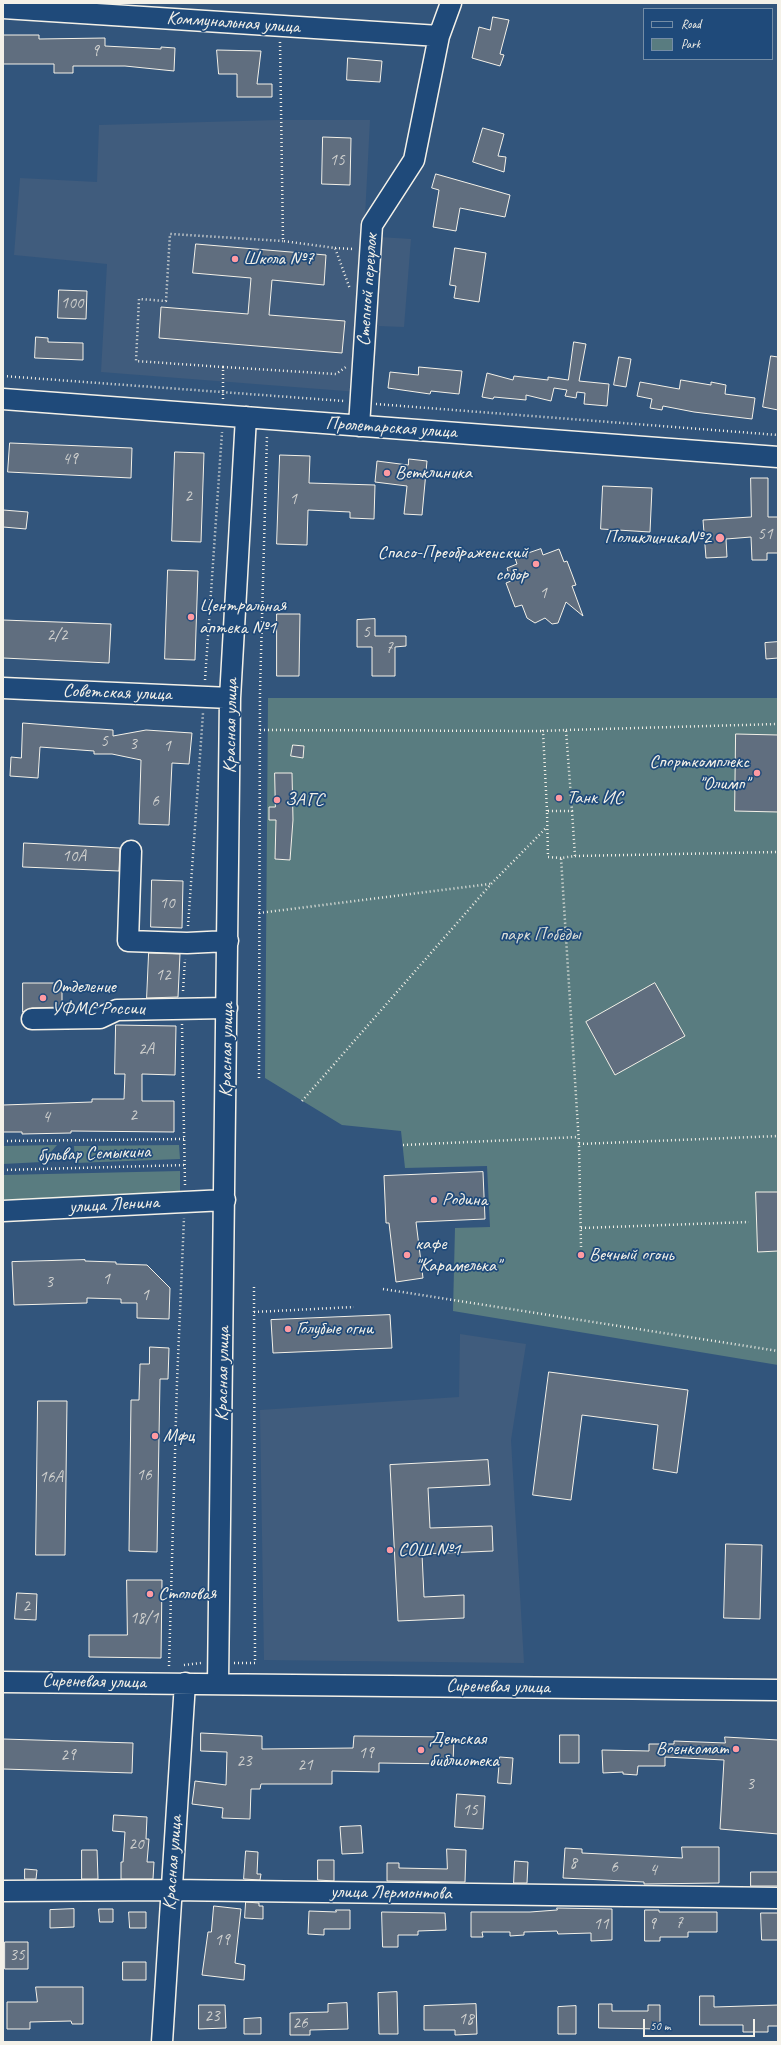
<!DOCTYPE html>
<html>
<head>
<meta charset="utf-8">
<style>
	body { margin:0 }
	#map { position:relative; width:781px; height:2045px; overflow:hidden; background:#32557c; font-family:Caveat,sans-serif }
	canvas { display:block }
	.frame { position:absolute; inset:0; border:4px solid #f4f1e8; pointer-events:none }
	.legend { position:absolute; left:643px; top:8px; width:130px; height:52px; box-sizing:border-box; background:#1f4a7a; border:1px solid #748da6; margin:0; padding:5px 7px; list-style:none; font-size:12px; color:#f4f1e8 }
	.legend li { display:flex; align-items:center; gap:8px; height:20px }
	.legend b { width:20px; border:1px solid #748da6 }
	.scale { position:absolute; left:643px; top:2019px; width:112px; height:18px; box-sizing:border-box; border:2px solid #f4f1e8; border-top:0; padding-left:5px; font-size:12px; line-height:14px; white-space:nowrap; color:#f4f1e8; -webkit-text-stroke:3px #1f4a7a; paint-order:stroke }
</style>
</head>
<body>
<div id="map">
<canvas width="781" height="2045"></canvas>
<div class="frame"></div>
<ul class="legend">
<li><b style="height:5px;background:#1f4a7a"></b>Road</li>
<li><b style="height:11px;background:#597c80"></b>Park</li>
</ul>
<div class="scale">50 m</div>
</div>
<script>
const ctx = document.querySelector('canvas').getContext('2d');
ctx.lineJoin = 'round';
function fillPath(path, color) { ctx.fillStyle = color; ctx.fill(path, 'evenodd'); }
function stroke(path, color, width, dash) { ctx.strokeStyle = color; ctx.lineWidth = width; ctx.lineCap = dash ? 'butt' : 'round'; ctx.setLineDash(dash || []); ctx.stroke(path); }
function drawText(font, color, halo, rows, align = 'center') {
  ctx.font = font + ' Caveat,sans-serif'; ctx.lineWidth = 3.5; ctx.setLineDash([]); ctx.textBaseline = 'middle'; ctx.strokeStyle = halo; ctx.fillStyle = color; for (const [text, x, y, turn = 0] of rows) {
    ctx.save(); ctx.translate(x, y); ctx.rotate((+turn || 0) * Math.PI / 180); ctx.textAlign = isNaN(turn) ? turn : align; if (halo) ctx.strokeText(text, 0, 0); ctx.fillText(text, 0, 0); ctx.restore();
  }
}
fillPath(new Path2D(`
	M278,120H370L364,236L411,239L404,327L379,326L371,393L101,372L107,264L14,255L20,178L97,182L99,125Z
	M460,1334L526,1344L511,1440L524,1663L264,1660L260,1410L459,1397Z`), '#405c7d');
fillPath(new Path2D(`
	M268,698H778V1365L453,1311L455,1228L490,1227L487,1166L405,1168L401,1131L342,1125L265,1078Z
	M57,1145L42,1162L3,1164V1146Z
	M179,1145L180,1159L75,1163L74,1146Z
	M180,1171V1196L3,1204V1175Z`), '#597c80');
const building = new Path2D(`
	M493,17L509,20L500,54L504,55L500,66L472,58L479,27L490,30Z
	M3,35H39V39L105,38V46L161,49V47L175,48L174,71L125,66H73V73H54V64H3Z
	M217,50L261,51L257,84H272V97H237V74H219Z
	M348,58L382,61L380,82L347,80Z
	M483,128L504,134L498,156L506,157L504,172L473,162Z
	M323,137L351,138L350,185L322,184Z
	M436,174L510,195L505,217L460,208L456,231L433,227L439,190L432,188Z
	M196,244L326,255L324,285L272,280L269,315L345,321L342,353L159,338L161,307L248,314L251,278L193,273Z
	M455,248L486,253L479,302L454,298L456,286L450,285Z
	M59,290L87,291L86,319L58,318Z
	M36,337L48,338V342L83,343V360L35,358Z
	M574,342L586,344L579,381L609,384L607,406L584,404L585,393L577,392L576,398L565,396L567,390L554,388L551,401L526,395V400L494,397L493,399L482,397L487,373L513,380L514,376L548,380V377L568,380Z
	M771,356L778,357V410L763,407Z
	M619,357L631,359L626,387L614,385Z
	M419,367L462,371L459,394L431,391L430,394L388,388L390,372L418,375Z
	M681,380L711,385V382L726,385L725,394L755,398L752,419L694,412L663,406L662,410L650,408L652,399L637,396L640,382L679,389Z
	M10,443L132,448L131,478L8,472Z
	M175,452L204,453L201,542L172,541Z
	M280,455L310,456L309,483L375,485L374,519L350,518V512L308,510L307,545L277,544Z
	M409,459L427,461L422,515L404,514L407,486L375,482L377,461L408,465Z
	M751,478H768V517H778V553H767V560H752L751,537L726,539L727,557L706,558L703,520L751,517Z
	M603,486L652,488L650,532L601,529Z
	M3,510L28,512L26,529L3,527Z
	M541,549L543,555L559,549L564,562L567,561L576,585L572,586L583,616L566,602L558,623L552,624L545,618L535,623L527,618L522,605L515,607L506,583L511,581L507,568L517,564L515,558Z
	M168,570L198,571L195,660L165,659Z
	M277,614H300L299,676H277Z
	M375,619V636H406V646L395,647V676H372V647H357V620Z
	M3,620L111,624L109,663L3,658Z
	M778,642V658L766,659L765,643Z
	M23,723L113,730V736L146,730L192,733L189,764L172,763L169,825L139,824L141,760L112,754H94V751L40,747L38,778L10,776L11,757L21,758Z
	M736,734L778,735V812L735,811Z
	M293,745L304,746L303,758L291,756Z
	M275,773H292L293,820L290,860L275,859L276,820H269V807H275Z
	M24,843L120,848L119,871L23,867Z
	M152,880L183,881L182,928L151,927Z
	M149,953L180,954L178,997L147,998Z
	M23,983H62V1007L32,1008L23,1012Z
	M655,983L685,1036L615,1075L586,1022Z
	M116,1025L176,1026L175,1075L142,1074V1101H174V1132L71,1131V1133L22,1134V1132H3V1105L92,1102V1099H124L125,1074H115Z
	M483,1172L485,1219L416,1222L423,1278L396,1282L389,1223H386L384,1176Z
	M756,1192H778V1251L758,1252Z
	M85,1260V1261L116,1262V1264L147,1265L170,1288L169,1319L137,1318V1303H121V1299L87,1298V1303L14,1305L12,1262Z
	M390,1315L392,1348L273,1353L271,1320Z
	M150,1347L169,1348L168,1379H160L157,1552L129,1551L131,1400H139L140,1364H149Z
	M549,1372L688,1390L677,1473L653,1469L658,1425L582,1415L571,1500L533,1495Z
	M38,1401H67L65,1555H36Z
	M488,1460L490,1485L428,1488L430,1528L492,1526L493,1551L422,1554L424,1597L464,1595V1618L398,1621L390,1465Z
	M726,1544L762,1545L760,1619L724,1618Z
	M127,1580H162L161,1658L89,1657V1635H127Z
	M17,1593L37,1594L36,1620L15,1619Z
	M201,1733L262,1736V1749L353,1748L354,1736L454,1737L453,1764L379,1763V1772L332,1771V1784H261L260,1789H251L250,1819L222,1818L223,1808L192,1804L195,1781L226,1785L227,1752L201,1751Z
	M560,1735H579V1763H560Z
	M725,1737L778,1740V1834L720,1829L724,1760L665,1757V1766H638L637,1775L623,1774V1772L603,1773L602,1750L649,1751V1744H674V1741L725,1743Z
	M3,1739L133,1743L132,1773L3,1769Z
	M500,1757L513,1758L511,1784L498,1783Z
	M457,1794L485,1796L483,1829L455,1827Z
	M114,1815L147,1817L146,1839H149L147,1862H154L153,1879H121V1862H123L125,1832L113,1831Z
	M361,1826L363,1853L342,1854L340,1827Z
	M682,1847H719V1883L644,1884V1882L563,1878L565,1848L582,1849V1853L682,1858Z
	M447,1849L466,1850L465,1882L387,1881V1863H399V1868L447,1869Z
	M82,1850H97L98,1879H82Z
	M246,1851L258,1852L257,1874H261L260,1880L244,1879Z
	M318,1860H334V1881L318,1880Z
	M515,1861L528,1862L527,1883H514Z
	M25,1869L37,1870L36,1879H25Z
	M751,1872H778V1886H751Z
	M246,1902L259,1903V1906H263V1919L245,1918Z
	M214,1906L241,1909L235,1963L245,1965L244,1980L202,1975L208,1932H211Z
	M557,1908L612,1909V1940L591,1941V1933L558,1934L557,1931L524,1932V1935L510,1936V1932H482L483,1937H471V1912H530L557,1910Z
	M74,1909V1927L50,1928V1910Z
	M99,1909H113V1922H100Z
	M336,1910H350V1929H324V1935L308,1934L309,1911L336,1912Z
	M645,1910H659V1912H717V1932H688V1937H660V1941H645Z
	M129,1912H146V1928H130Z
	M382,1912L445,1913L446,1930L418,1931V1935H398V1947H383Z
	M761,1913H778V1940H762Z
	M5,1942H28V1969H5Z
	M123,1962H146V1980H123Z
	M36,1987H83V2024H72L71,2021L30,2022V2029H7V2002H37Z
	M397,1992L398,2034H379L378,1993Z
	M700,1996H714V2007L778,2005V2026H768V2032H743V2025H700Z
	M347,2003L348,2029L310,2030V2035H290V2013L328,2012V2004Z
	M476,2004L477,2034L455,2035V2030H424V2006Z
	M599,2004H612V2011H648V2005H660V2029L599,2028Z
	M199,2005H225L226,2028L199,2029Z
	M576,2006V2034H558V2007Z
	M261,2018V2034H244V2019Z`);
fillPath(building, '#606e7f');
stroke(building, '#f4f1e8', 1);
const minor = new Path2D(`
	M3,8L439,36
	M3,399L778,457
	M359,426L372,225L414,160L439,36L451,3
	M3,688L230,698
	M131,851L128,941L187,943L228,941
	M32,1019L100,1018L117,1010L227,1008
	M3,1211L225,1200
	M3,1682L778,1690
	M218,1683L230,698L246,417
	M3,1891L171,1890L778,1898
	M162,2042L185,1683`);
stroke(minor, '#f4f1e8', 23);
stroke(new Path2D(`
	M280,42L283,241L335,248L350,289
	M335,248L354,249
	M223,367L136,361L139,299L166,301L170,234L283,241
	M3,376L344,401
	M223,399V367L336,374L346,367
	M376,404L778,435
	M205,680L222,432
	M260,730L543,731
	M566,730L778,724
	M547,811L543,731L566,730L572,811
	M575,856L778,852
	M561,858L548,857L547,811H572L575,856L561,858L579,1144L581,1247
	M259,913L490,884
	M188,926L203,713
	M183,991L185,959
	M182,1024L185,1185
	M259,1078L260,691L267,435
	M302,1101L491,884L547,827
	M3,1141L185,1139
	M579,1144L778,1136
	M403,1145L578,1137
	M3,1170L186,1165
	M581,1228L749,1222
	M383,1289L778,1351
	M254,1312L354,1307
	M234,1663H255L254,1286
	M184,1665L201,1663
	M169,1666L177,1382L184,1218`), '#f4f1e8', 2.5, [1, 3]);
stroke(minor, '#1f4a7a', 20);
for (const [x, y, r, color] of [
	[235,259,4,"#ff9aa2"],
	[387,473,4,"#ff9aa2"],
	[720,538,5,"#ff9aa2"],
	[536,564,4,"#ff9aa2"],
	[191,617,4,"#ff9aa2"],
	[757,773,4,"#ff9aa2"],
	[559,798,4,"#ff9aa2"],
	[277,800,4,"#ff9aa2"],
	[43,998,4,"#ff9aa2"],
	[434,1200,4,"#ff9aa2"],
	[407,1255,4,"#ff9aa2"],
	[581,1255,4,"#ff9aa2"],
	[288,1329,4,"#ff9aa2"],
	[155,1436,4,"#ff9aa2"],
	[390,1550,4,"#ff9aa2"],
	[150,1594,4,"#ff9aa2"],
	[736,1749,4,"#ff9aa2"],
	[421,1750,4,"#ff9aa2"]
]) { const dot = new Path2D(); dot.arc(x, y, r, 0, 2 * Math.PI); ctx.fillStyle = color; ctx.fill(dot); stroke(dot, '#1f4a7a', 1.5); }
drawText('17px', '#cfd0ce', null, [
	["9",95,52],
	["15",337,161],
	["100",72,304],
	["49",70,460],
	["2",188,497],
	["1",293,500],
	["51",765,535],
	["1",543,594],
	["5",366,633],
	["2/2",57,636],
	["7",389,649],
	["5",104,742],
	["3",133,745],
	["1",167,747],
	["6",155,802],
	["10А",74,857],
	["10",167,904],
	["12",163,976],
	["2А",146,1050],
	["2",133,1116],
	["4",46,1118],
	["1",106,1280],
	["3",49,1283],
	["1",145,1296],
	["16",144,1476],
	["16А",51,1478],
	["2",26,1607],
	["18/1",144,1619],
	["19",366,1754],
	["29",68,1756],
	["23",244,1762],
	["21",305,1766],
	["3",750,1785],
	["15",470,1811],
	["20",136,1845],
	["8",573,1864],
	["6",614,1868],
	["4",653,1871],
	["7",679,1924],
	["11",601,1925],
	["9",652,1925],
	["19",222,1941],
	["35",17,1956],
	["23",212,2017],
	["18",466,2020],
	["26",300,2024]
]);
drawText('19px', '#f4f1e8', '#1f4a7a', [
	["Коммунальная улица",233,23,4],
	["Степной переулок",368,290,-86],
	["Пролетарская улица",391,428,4],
	["Советская улица",117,693,2],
	["Красная улица",231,726,-89],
	["Красная улица",227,1050,-89],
	["бульвар Семыкина",94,1154,-2],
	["улица Ленина",114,1205,-3],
	["Красная улица",223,1374,-89],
	["Сиреневая улица",94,1682,1],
	["Сиреневая улица",498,1687,1],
	["Красная улица",173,1863,-86],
	["улица Лермонтова",391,1893,1]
]);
drawText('19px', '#f4f1e8', '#1f4a7a', [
	["Школа №7",243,259],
	["Ветклиника",395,473],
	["Поликлиника№2",711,538,"right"],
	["Спасо-Преображенский",528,553,"right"],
	["собор",528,575,"right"],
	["Центральная",199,606],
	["аптека №1",199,628],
	["Спорткомплекс",749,762,"right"],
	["\"Олимп\"",749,784,"right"],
	["Танк ИС",567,798],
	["ЗАГС",285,800],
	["Отделение",51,987],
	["УФМС России",51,1009],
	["Родина",442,1200],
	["кафе",415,1244],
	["\"Карамелька\"",415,1266],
	["Вечный огонь",589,1255],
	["Голубые огни",296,1329],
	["Мфц",163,1436],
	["СОШ №1",398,1550],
	["Столовая",158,1594],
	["Детская",429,1739],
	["библиотека",429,1761],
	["Военкомат",728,1749,"right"]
], 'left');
drawText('19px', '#dddfd8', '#1f4a7a', [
	["парк Победы",540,935]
]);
</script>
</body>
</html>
